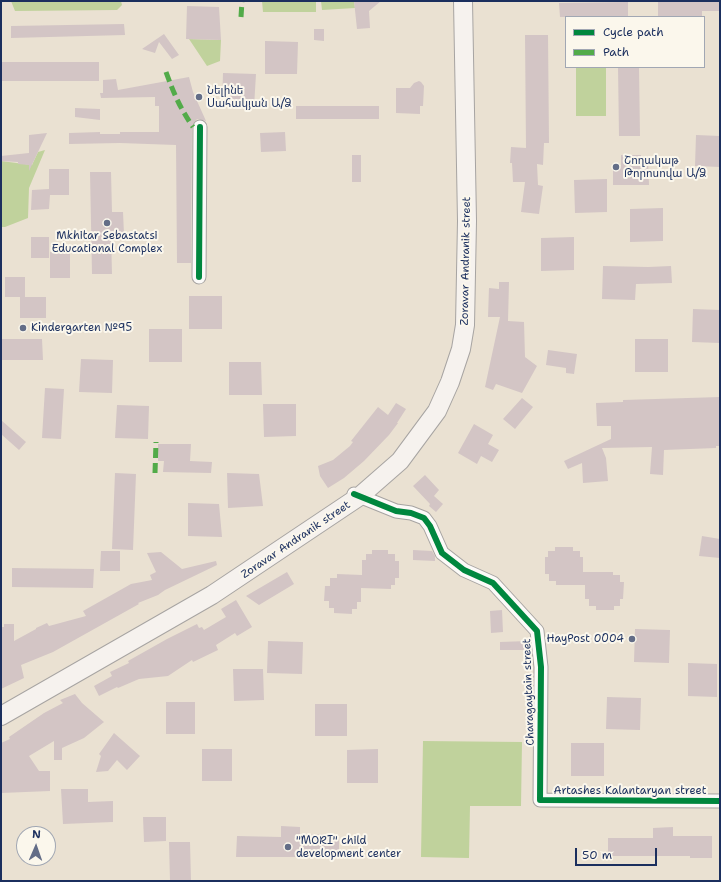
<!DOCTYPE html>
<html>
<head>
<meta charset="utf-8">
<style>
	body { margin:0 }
	#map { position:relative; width:721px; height:882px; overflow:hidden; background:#eae1d2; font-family:"Shantell Sans",sans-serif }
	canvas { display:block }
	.frame { position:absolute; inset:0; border:2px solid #1b2f5e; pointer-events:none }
	.legend { position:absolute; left:565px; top:16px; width:140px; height:52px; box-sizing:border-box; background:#fbf7ec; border:1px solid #a1a7b3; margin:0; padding:5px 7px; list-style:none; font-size:12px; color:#1b2f5e }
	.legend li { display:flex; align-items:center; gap:8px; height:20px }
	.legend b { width:20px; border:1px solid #a1a7b3 }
	.north { position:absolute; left:16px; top:826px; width:40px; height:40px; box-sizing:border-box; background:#fbf7ec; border:1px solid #a1a7b3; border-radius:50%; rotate:2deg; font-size:11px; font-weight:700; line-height:16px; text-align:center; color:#1b2f5e }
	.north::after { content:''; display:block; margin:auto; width:14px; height:18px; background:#636d87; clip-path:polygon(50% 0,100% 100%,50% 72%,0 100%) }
	.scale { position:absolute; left:575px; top:848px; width:82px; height:18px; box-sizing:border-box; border:2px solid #1b2f5e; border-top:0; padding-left:5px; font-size:12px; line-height:14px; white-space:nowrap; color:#1b2f5e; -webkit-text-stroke:3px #fbf7ec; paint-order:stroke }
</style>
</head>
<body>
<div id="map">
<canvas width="721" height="882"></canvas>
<div class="frame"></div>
<ul class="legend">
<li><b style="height:5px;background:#00873e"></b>Cycle path</li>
<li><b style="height:5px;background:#52ab49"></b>Path</li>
</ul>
<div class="north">N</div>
<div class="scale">50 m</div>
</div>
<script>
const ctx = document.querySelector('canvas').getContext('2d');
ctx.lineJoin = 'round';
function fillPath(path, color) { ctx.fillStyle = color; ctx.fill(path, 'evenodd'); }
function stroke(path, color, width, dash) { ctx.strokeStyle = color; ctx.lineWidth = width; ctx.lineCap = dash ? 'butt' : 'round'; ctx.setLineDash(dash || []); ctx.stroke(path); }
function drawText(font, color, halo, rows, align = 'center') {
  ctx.font = font + ' "Shantell Sans","Noto Sans Armenian",sans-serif'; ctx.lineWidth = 4; ctx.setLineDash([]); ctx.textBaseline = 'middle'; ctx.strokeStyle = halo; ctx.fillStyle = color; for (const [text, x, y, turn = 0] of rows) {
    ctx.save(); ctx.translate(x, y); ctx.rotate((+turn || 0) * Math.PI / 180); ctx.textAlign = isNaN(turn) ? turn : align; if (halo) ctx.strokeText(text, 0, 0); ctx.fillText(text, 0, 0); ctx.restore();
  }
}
fillPath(new Path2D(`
	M11,1H121L122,5L117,10L15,11Z
	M262,1H316V12H263Z
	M321,1H354L355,8L322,10Z
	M189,39L221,40L220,61L207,66Z
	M576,67H606V116H576Z
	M45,150L29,188L28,218L5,227H1V161L32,165L38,152Z
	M423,741L522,742L521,806H470L469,858L421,857Z`), '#c0d29c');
fillPath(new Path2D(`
	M354,1H381L369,11L370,28L357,29Z
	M658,1H720V11H702V17H658Z
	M628,2V17H560L559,3Z
	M187,6L219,7L221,40L186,39Z
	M124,24L125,35L11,38V26Z
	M314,29H324V41L314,40Z
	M164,34L179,55L172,59L159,42L155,53L142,49Z
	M525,35H548L549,143H544L543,165L537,164L538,185L543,186L539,214L521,212L525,182H513L512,163H510L511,147L526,148Z
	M265,41L298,42L297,74H265Z
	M1,62H99V81H1Z
	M618,67H639L640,136H619Z
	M223,73L256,74L254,107L222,106Z
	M189,77L193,92L206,121L197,119L192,127L191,263H177L176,145L120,143L69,144V133L100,132V134H120V132H159V106H155V97L101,98L100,93H103V80L116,79L118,90Z
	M419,81L421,82L424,86L423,106H420V114L396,113V88H410L414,83Z
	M296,106H379V119H296Z
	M75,108L100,109V120L75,117Z
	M285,132L286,151L261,152L260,133Z
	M47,133L29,171V165L18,164V162L1,161V156L29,153V135Z
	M696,135L720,136V167L695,166Z
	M352,155H361V182H352Z
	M621,155H641V159H648L649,185H613V166H621Z
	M49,169H69V195H50L49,209L31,210L32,190L49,189Z
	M90,172H111L112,212H123L124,234H111L112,274H92Z
	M607,179V212L575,213L574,180Z
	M663,208V241L630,242V209Z
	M31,237H49V258H31Z
	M574,237V270L541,271V238Z
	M50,252H70V278H50Z
	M603,266L648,267L671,266L672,283L636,284L635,300L602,299Z
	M5,277H25V297H5Z
	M499,282H509L508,321L524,322L525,357L537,366L522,393L496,384L493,390L485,387L500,317H488L489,288L499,289Z
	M189,296H222V329H189Z
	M20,297H46V318H20Z
	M693,309L720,310V343L692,342Z
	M149,329H182V362H149Z
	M1,339H42L43,360H1Z
	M635,339H668V372H635Z
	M548,350L577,354L574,374L566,373V368L546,365Z
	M81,359L113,360L112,393L79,392Z
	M229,362H261L262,395H229Z
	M45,388L64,389L61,439L42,438Z
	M720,397V446H716V448L664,450L663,475L650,474L652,447L602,448L606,458L608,481L583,483L582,463L568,469L564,461L611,439V426H597L596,403L623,402V400Z
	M522,398L533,407L515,429L503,419Z
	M396,403L406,409L397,423H398L389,435L364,461L344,478L328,488L320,476L318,466L333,460L350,446L353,442L351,441L378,407L388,415Z
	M263,404H296V436L264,437Z
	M117,405L149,406L148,439L115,438Z
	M1,420L26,442L19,450L1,434Z
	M474,424L493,435L488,444L499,450L492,462L481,456L477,464L458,453Z
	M158,444H191L190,461L212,462L211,473L163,472L164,461H158Z
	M115,473L136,474L133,550L112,549Z
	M227,473L259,474L263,506L228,508Z
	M425,475L439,490L434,496L443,504L436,512L429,506L430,504L413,486Z
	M188,503L219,504L222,537L188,536Z
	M702,536L720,539V558L699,556Z
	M555,547H573V551H580V557H583V572H613V575H620V582H624L623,599H620V606H614V610H596V606H589V599H585V585H556V581H549V574H545V557H548V551H555Z
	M372,550H388V554H395V561H399V578H395V585H391V589L361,588V602H357V609H352V614L334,613V608H329V601H324L325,586H330V578H337V574L362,575V560H366V554H372Z
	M413,550L432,551L435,556V561L413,560Z
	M101,551H120V571H100Z
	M161,552L182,569L216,561L217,565L165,590L158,595L138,603L139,604L53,652L21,665L24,678L1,689V627H4V624H14V641L36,629V628L47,623L49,626L86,616L83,611L131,584L152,580L150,575L156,572L147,553Z
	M12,568L94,569L93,588L12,587Z
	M287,572L294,584L259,605L246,596Z
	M236,600L252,627L237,636L235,633L216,645L218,650L193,662L192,660L168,676L139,679L118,688L117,687L99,696L94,686L112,676L110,672L129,663L128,661L167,639L197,624L199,628L202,627L204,630L226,617L221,609Z
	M502,610L503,632L491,633L490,611Z
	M635,629L670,630L669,663L634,662Z
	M268,641L303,642L302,674L267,673Z
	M528,641V650H500V642Z
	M688,663L717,664V697L688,696Z
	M233,669H263L264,700L234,701Z
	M75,694L82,703L104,722L84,738L62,748V760H54V741L29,756L39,771H50V791L1,793V743L10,739L9,737L44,713L63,703L60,700Z
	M607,697L641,698L640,730L606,729Z
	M166,702H195V734H166Z
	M315,704H347V736H315Z
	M114,733L140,756L127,770L117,760L108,771L96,772L101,756L99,754Z
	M571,743H604V776H571Z
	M202,749H232V781H202Z
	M378,749V783H347V750Z
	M61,789H88V802L113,801V822L63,824Z
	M143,817H166V841L144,842Z
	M281,826L300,827V834L339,835V857H236L237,836L281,837Z
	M673,827V836H712V858H690V856H608V838H653V828Z
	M169,842H190L191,881H170Z`), '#d3c5c5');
const street = new Path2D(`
	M199,277L200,127
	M354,494L396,511L411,513L424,518L430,526L442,553L464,570L493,583L537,631L541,667L540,800L720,801`);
const secondary = new Path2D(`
	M1,716L212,595L360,496L400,461L437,411L450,382L461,349L465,325L467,221L463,1`);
stroke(street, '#a7a4a2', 15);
stroke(secondary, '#a7a4a2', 20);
stroke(street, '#fcfaf8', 13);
stroke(secondary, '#f6f2ee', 18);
stroke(new Path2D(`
	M241,17L242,1
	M166,72C174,94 180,108 193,127
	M155,473L156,442`), '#52ab49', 5, [10, 5]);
stroke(new Path2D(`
	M199,277L200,127
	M354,494L396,511L411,513L424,518L430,526L442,553L464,570L493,583L537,631L541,667L540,800L720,801`), '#00873e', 6);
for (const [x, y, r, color] of [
	[199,97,4,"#636d87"],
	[616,167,4,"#636d87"],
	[107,223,4,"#636d87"],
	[23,328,4,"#636d87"],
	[632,639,4,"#636d87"],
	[288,847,4,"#636d87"]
]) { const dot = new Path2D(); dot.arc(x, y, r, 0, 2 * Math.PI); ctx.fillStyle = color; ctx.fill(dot); stroke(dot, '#fbf7ec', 1.5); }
drawText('11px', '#1b2f5e', '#fbf7ec', [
	["Նելինե",207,91],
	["Սահակյան Ա/Ձ",207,104],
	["Շողակաթ",624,161],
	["Թորոսովա Ա/Ձ",624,174],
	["Mkhitar Sebastatsi",107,236,"center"],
	["Educational Complex",107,249,"center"],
	["Kindergarten №95",31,328],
	["HayPost 0004",624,639,"right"],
	["\"MORI\" child",296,841],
	["development center",296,854]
], 'left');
drawText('11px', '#1b2f5e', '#fbf7ec', [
	["Zoravar Andranik street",466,261,-89],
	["Zoravar Andranik street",296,540,-34],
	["Charagaytain street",529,692,-92],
	["Artashes Kalantaryan street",630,791]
]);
</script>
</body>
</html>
